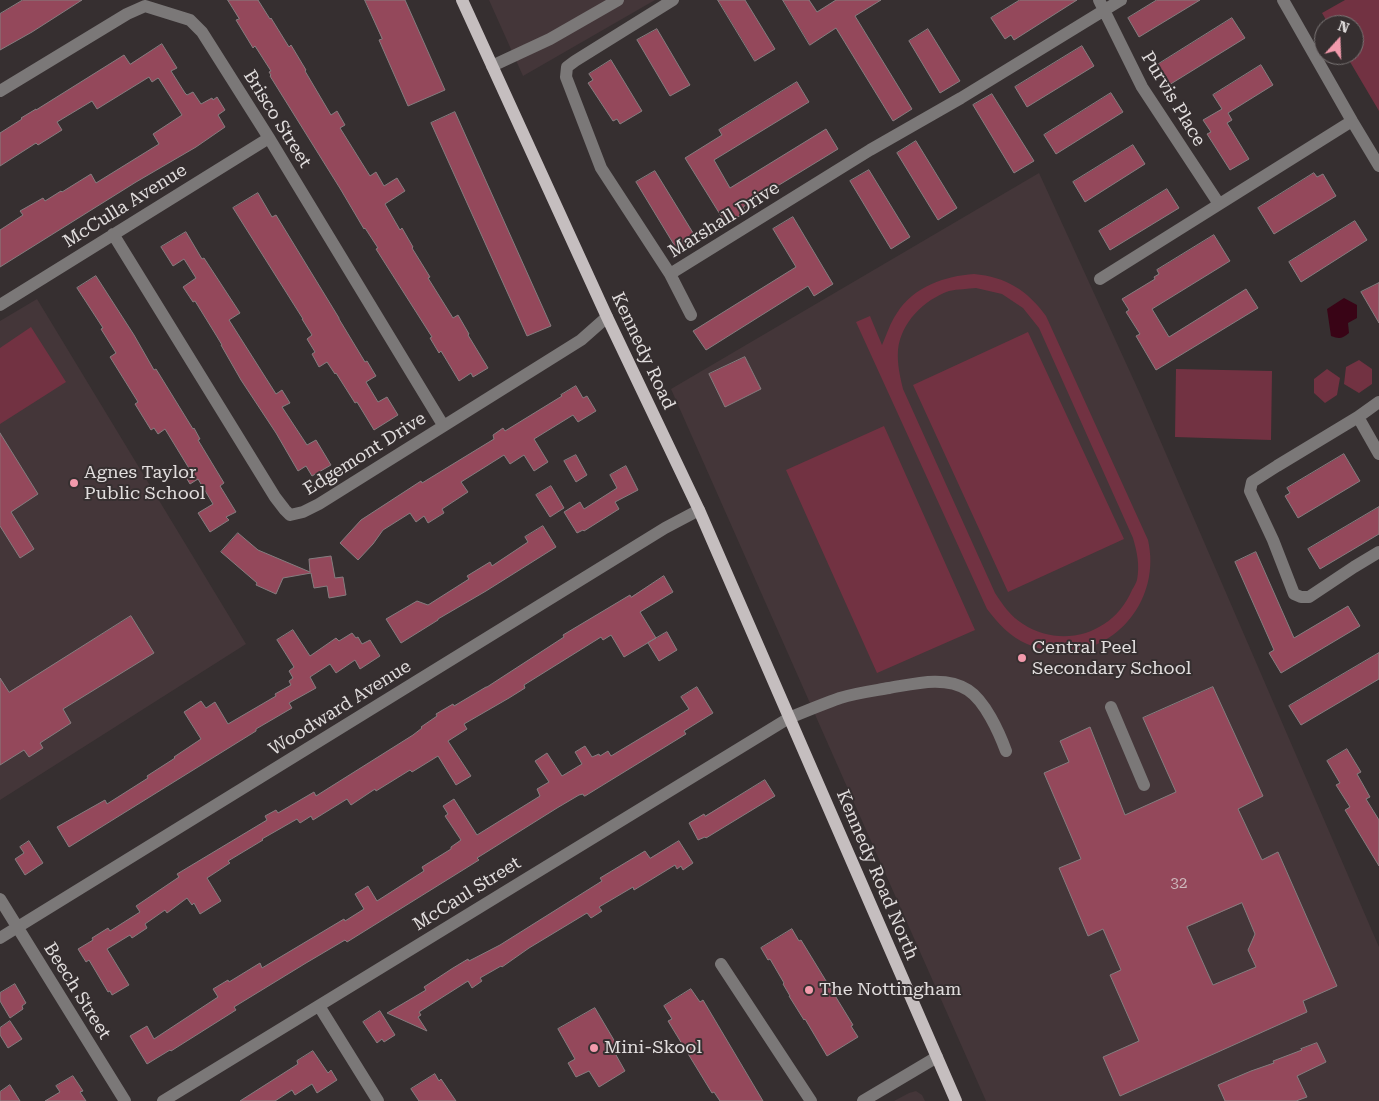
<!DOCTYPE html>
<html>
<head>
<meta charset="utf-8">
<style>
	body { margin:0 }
	#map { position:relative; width:1379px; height:1101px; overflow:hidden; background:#362f30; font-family:"Roboto Serif",serif }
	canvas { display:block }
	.north { position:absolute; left:1314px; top:15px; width:50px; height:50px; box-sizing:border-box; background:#362f30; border:1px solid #7a7575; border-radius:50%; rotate:20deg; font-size:14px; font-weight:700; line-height:20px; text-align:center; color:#e1dddd }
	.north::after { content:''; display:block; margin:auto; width:18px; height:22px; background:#f29aac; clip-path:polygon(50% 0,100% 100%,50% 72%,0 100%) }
</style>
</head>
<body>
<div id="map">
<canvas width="1379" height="1101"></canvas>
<div class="north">N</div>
</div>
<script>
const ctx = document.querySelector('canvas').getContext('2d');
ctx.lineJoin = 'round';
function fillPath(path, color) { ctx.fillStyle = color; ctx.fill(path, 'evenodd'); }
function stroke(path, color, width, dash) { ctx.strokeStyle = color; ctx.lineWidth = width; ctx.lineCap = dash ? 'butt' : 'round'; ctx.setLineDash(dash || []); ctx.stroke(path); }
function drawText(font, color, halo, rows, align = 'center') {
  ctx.font = font + ' "Roboto Serif",serif'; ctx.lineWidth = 4; ctx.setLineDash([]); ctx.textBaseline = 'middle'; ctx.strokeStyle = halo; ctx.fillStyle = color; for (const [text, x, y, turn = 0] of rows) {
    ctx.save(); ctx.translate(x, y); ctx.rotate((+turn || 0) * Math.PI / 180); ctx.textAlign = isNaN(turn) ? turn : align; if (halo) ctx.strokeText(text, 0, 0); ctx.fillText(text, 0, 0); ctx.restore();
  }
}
fillPath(new Path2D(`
	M489,0H655L523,76Z
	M1039,173L1141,396L1379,947V1101H986L671,389Z
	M37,299L246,644L0,800V321Z
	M916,1091L922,1095L925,1101H894L909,1093Z`), '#443639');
fillPath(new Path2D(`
	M1345,0H1379V111L1346,55H1354V25H1329L1322,13Z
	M974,274C1006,277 1027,290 1046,316L1148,540C1164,611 1096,674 1027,644C1010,637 998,623 987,609L856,322L870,316L882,345C887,334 890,323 897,313C913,287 945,276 974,274ZM976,288L1002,294L1023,308L1039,328L1133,538C1137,552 1140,565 1137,580C1136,583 1134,587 1132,590C1114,633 1063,650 1023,624C1010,616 1003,605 995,593L903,389C900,376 897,364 898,350C901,322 924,300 949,291C958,289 968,289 976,288Z
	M31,327L66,382L0,424V348Z
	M1028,332L1124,539L1008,592L913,385Z
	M1359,360L1372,369V384L1359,393L1344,384L1346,367Z
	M1176,369L1272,371L1271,440L1175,437Z
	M1327,369L1340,378L1337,395L1325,403L1314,393V379Z
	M884,426L975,630L877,673L786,470Z`), '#723242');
fillPath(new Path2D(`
	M1344,298L1357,305V318L1348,323L1349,333C1342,339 1339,339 1331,336L1327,309Z`), '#390416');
const building = new Path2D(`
	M23,0H82L32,32L0,50V14Z
	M228,0H258L270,19L271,18L289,47L291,45L306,70L305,71L331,115L337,111L345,125L340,128L370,176L376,172L384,186L397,178L405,191L385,204L400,230L402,228L413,247L412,248L430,277L428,278L453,318L458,315L469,334L468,335L488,368L473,377L471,373L459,381L441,351L439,353L430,338L432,337L376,249L378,248L365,228L364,229L341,190L270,76L271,75L269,72L271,71L255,46L253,48L236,20L239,19Z
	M365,0H405L445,90L408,106L379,40L382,39Z
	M718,0H745L775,49L755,61Z
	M783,0H809L817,12L836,0H881L855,16L912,109L893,121L836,28L810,45Z
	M1020,0H1077L1014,40L1011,35L1005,39L991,18Z
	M1157,0H1200L1139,37L1128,18Z
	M1232,18L1245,38L1169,85L1157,65Z
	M657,29L690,85L670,96L637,40Z
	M928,29L960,81L940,93L909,41Z
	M162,44L177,68L171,71L185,93L187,95L193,92L201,104L212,98L213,100L217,97L225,110L218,115L225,127L196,147L136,182L0,267V230L23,215L20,211L43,198L45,201L61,191L62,192L91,174L96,183L159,144L153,134L182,115L159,79L158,78L152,82L149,77L97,109L92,101L57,122L62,130L38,145L36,143L0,166V133L22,119L21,118L36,109V110L124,55L130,64Z
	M1082,46L1094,66L1027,107L1015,87Z
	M611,60L642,111L620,124L617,119L613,121L588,83L593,80L589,74Z
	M1261,65L1273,85L1228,113L1232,120L1227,123L1249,159L1230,170L1207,134L1211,132L1203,120L1222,109L1213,95Z
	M797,82L809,102L714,160L730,188L826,129L838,149L743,207L746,212L726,224L685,158L722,135L719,130Z
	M1111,93L1123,112L1056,154L1044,135Z
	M992,94L1034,161L1014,173L973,105Z
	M455,112L551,326L527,336L431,123Z
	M916,141L957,208L938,220L897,153Z
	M1133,145L1145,164L1085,202L1073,182Z
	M869,170L910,237L891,249L850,181Z
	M655,171L698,241L679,253L636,182Z
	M1314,173L1317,177L1323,174L1336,196L1274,234L1258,208Z
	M1167,189L1179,208L1110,250L1099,231Z
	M258,193L272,217L276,215L339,318V319L365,362L367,361L376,376L366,382L378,402L387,397L398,415L374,430L357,402L355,403L336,373L335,374L327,362L319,367L312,354L315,352L307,339L312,335L302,319H303L233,208Z
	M793,217L833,284L814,296L808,286L706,350L693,331L796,267L773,229Z
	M1355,221L1367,240L1301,282L1289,262Z
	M186,232L202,259L204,258L240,313L229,320L276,394L282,390L290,403L282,407L307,445L316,440L331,465L312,476L306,466L298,471L276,433L241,380L221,345H222L216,335L195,301L193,302L183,287L196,278L184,259L173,266L161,247Z
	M1214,235L1230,261L1152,309L1169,337L1246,289L1258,308L1156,370L1136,336L1140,334L1126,312L1129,310L1122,299L1155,279L1154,277L1159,274L1157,270Z
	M96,276L134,335L154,370L156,369L193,429L194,428L200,439L198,440L224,483L220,486L236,512L226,517L229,520L210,532L198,513L213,504L198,479L190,484L184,474L190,470L165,429L158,434L154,428L151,430L135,404L138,402L110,357L116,353L101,329L103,328L77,288Z
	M1379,283V323L1361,292Z
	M745,357L761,389L725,407L709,374Z
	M576,386L583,398L587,396L596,411L578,422L573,415L534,439L548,462L534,471L524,455L510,464L504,455L461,482L468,492L442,509L444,513L428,523L424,516L416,522L410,513L383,530L373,544L358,560L340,543L361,520L421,481L422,483L494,439L493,435L503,428L505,431L562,396L561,395Z
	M0,433L38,494L11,512L34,549L20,558L0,526Z
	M1344,454L1360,481L1298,518L1285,496L1290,493L1287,488Z
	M576,455L587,475L576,482L564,461Z
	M626,466L638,490L615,502L619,509L584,531L583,530L577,533L564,512L580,502L584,509L617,488L610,475Z
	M551,486L564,508L550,517L536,495Z
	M1379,507V534L1320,569L1308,549Z
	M543,526L556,547L486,591L438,619V620L401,643L386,619L417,601L428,605L469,579L467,576L490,562L492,566L528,542L525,537Z
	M238,533L258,550L310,572L309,559L331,556L335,578L343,577L346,595L329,598L327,586L314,588L311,573L283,578L276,594L256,585L257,583L221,552Z
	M1256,552L1294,638L1348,606L1360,626L1281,673L1269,653L1274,650L1235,562Z
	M664,576L673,592L640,612L656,638L624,657L611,635L603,640L601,637L524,685L525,688L509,698L464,724L467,729L448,741L471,776L456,785L438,756L412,772L410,770L376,791L375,789L351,805L347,799L313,820L311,816L300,823L297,819L262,839L263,840L228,861L230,863L207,878L221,901L200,914L194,903L192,905L187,898L167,913L165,910L145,924L147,928L132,938L130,935L107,949L129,985L112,995L110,991L108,992L89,960L86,962L78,949L93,940L92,938L108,928L110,931L140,912L136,906L179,877L177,874L267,820L265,816L276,810L278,813L314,792L316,796L413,735L422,728L421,727L437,716L436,714L453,704L454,706L486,687H487L564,637L563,635L630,595L631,597Z
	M131,616L154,653L63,709L71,723L40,743L43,748L29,757L24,750L0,765V678L9,692Z
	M293,630L310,656L336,638L339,641L352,633L356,638L358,637L362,644L370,640L380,656L360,669L355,660L336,673L330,664L310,677L316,688L289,703L292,708L256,729V731L69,847L57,827L105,800L107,804L148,778L147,776L175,758L174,757L201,739L184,712L201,701L206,708L215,702L228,724L276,696L275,694L291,685L289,681L293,678L289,671L294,667L277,640Z
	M667,632L677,650L659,661L648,643Z
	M1379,653V679L1301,725L1289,706Z
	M697,687L713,713L684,731L686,734L585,796H584L583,794L579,795L557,808L477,858L479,860L405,906L347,942L345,940L306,963L234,1007L236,1010L171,1051L170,1050L147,1064L130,1036L147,1026L154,1039L218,997L213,989L228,980L229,982L260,963L262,968L344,919L345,921L364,909L355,894L368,886L377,901L424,871L422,867L451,849V847L461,840L445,816L448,814L443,806L454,799L477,835L540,796L537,789L549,782L535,761L547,753L562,776L582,764L575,752L585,746L592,757L599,754L600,756L608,751L611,756L689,709L681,697Z
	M1213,687L1263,796L1238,809L1262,860L1278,852L1337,986L1303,1001L1307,1012L1120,1096L1103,1057L1139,1041L1110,975L1121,970L1103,929L1088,936L1059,868L1081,859L1044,773L1069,762L1060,741L1090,727L1125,815L1176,792L1143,718ZM1242,903L1255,934L1248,950L1256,967L1213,985L1187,927Z
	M1347,749L1361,772L1357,774L1370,797L1366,799L1379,820V866L1345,810L1350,807L1336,785L1340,783L1327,761Z
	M765,780L775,796L706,838L705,837L698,840L689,823L704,814L705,816Z
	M29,841L43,863L25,875L15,859L24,853L20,847Z
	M679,841L693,863L683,870L681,866L677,869L675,865L634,890L633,887L599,907L602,911L591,918L587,913L529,948L502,967L501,966L480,978L482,981L472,988L468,981L419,1012L421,1015L418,1017L427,1031L387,1013L426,990L424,987L453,968L468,959L469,961L500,945L602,881L600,878L645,851L650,858Z
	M792,929L799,941L801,940L853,1025L851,1026L858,1037L827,1056L805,1019L804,1020L789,996H790L783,984L784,983L770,959L768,960L761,948Z
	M15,984L26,1003L22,1006L23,1009L10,1018L0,1001V993Z
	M691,989L700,1002L703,1000L763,1101H720L714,1092L712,1093L668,1021L672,1019L664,1006Z
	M595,1008L621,1052L616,1055L625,1071L599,1087L589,1071L576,1077L568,1063L575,1059L558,1029Z
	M380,1011L395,1035L384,1042L382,1039L377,1043L363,1022Z
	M10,1021L22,1039L8,1048L0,1035V1028Z
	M1317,1043L1326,1062L1297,1076L1307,1097L1296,1101H1225L1218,1085L1251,1071L1274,1063L1273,1061L1302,1050L1301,1049Z
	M313,1051L328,1073L331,1070L337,1080L317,1093L312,1084L295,1095L292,1090L275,1101H240L298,1064L297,1061Z
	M435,1074L439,1081L441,1079L456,1101H419L411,1089Z
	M73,1076L83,1091L80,1092L86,1101H45L60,1092L56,1086Z
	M10,1085L20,1101H0V1092Z`);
fillPath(building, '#94485b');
stroke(building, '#857d7f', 1);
stroke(new Path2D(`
	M673,0L575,61L567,67L566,77L601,168L670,274L870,150L961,98L1121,0
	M1099,0L1142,87L1219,204
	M1283,0L1352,121L1379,166
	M492,66L550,39L618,0
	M0,91L127,14L145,6L190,20L202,32L269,138L443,425
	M113,234L275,497L285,510L290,515L303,512L319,504L581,340L607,317
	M670,274L691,315
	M1100,279L1352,121
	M0,305L269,138
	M1379,402L1358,417L1277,466L1252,482L1250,491L1273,540L1294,594L1301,597H1309L1354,567L1379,552
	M1358,417L1379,454
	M1111,707L1144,785
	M0,899L125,1101
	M0,938L665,528L699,510
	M721,964L811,1101
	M319,1006L378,1101
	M163,1101L789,718C806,711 823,704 840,698C856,693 872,691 889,688C913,684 945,675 968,690C985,701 999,732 1006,751
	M863,1101L937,1057`), '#7b7878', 12);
stroke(new Path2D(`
	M462,0L607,317L699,510L956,1101`), '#c5bebf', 12);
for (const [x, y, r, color] of [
	[74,483,5,"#f29aac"],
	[1022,658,5,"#f29aac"],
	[809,990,5,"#f29aac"],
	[594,1048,5,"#f29aac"]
]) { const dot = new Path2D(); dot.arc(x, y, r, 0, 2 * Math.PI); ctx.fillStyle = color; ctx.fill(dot); stroke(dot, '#362f30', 2); }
drawText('15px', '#ceb8bc', null, [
	["32",1179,884]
]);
drawText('18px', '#e1dddd', '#362f30', [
	["Purvis Place",1173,99,59],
	["Brisco Street",277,119,58],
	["McCulla Avenue",125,206,-32],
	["Marshall Drive",724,220,-32],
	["Kennedy Road",643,351,65],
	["Edgemont Drive",365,454,-32],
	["Woodward Avenue",340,708,-32],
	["Kennedy Road North",877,875,67],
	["McCaul Street",467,894,-32],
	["Beech Street",77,991,58]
]);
drawText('18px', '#e1dddd', '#362f30', [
	["Agnes Taylor",84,473],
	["Public School",84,494],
	["Central Peel",1032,648],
	["Secondary School",1032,669],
	["The Nottingham",819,990],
	["Mini-Skool",604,1048]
], 'left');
</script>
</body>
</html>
